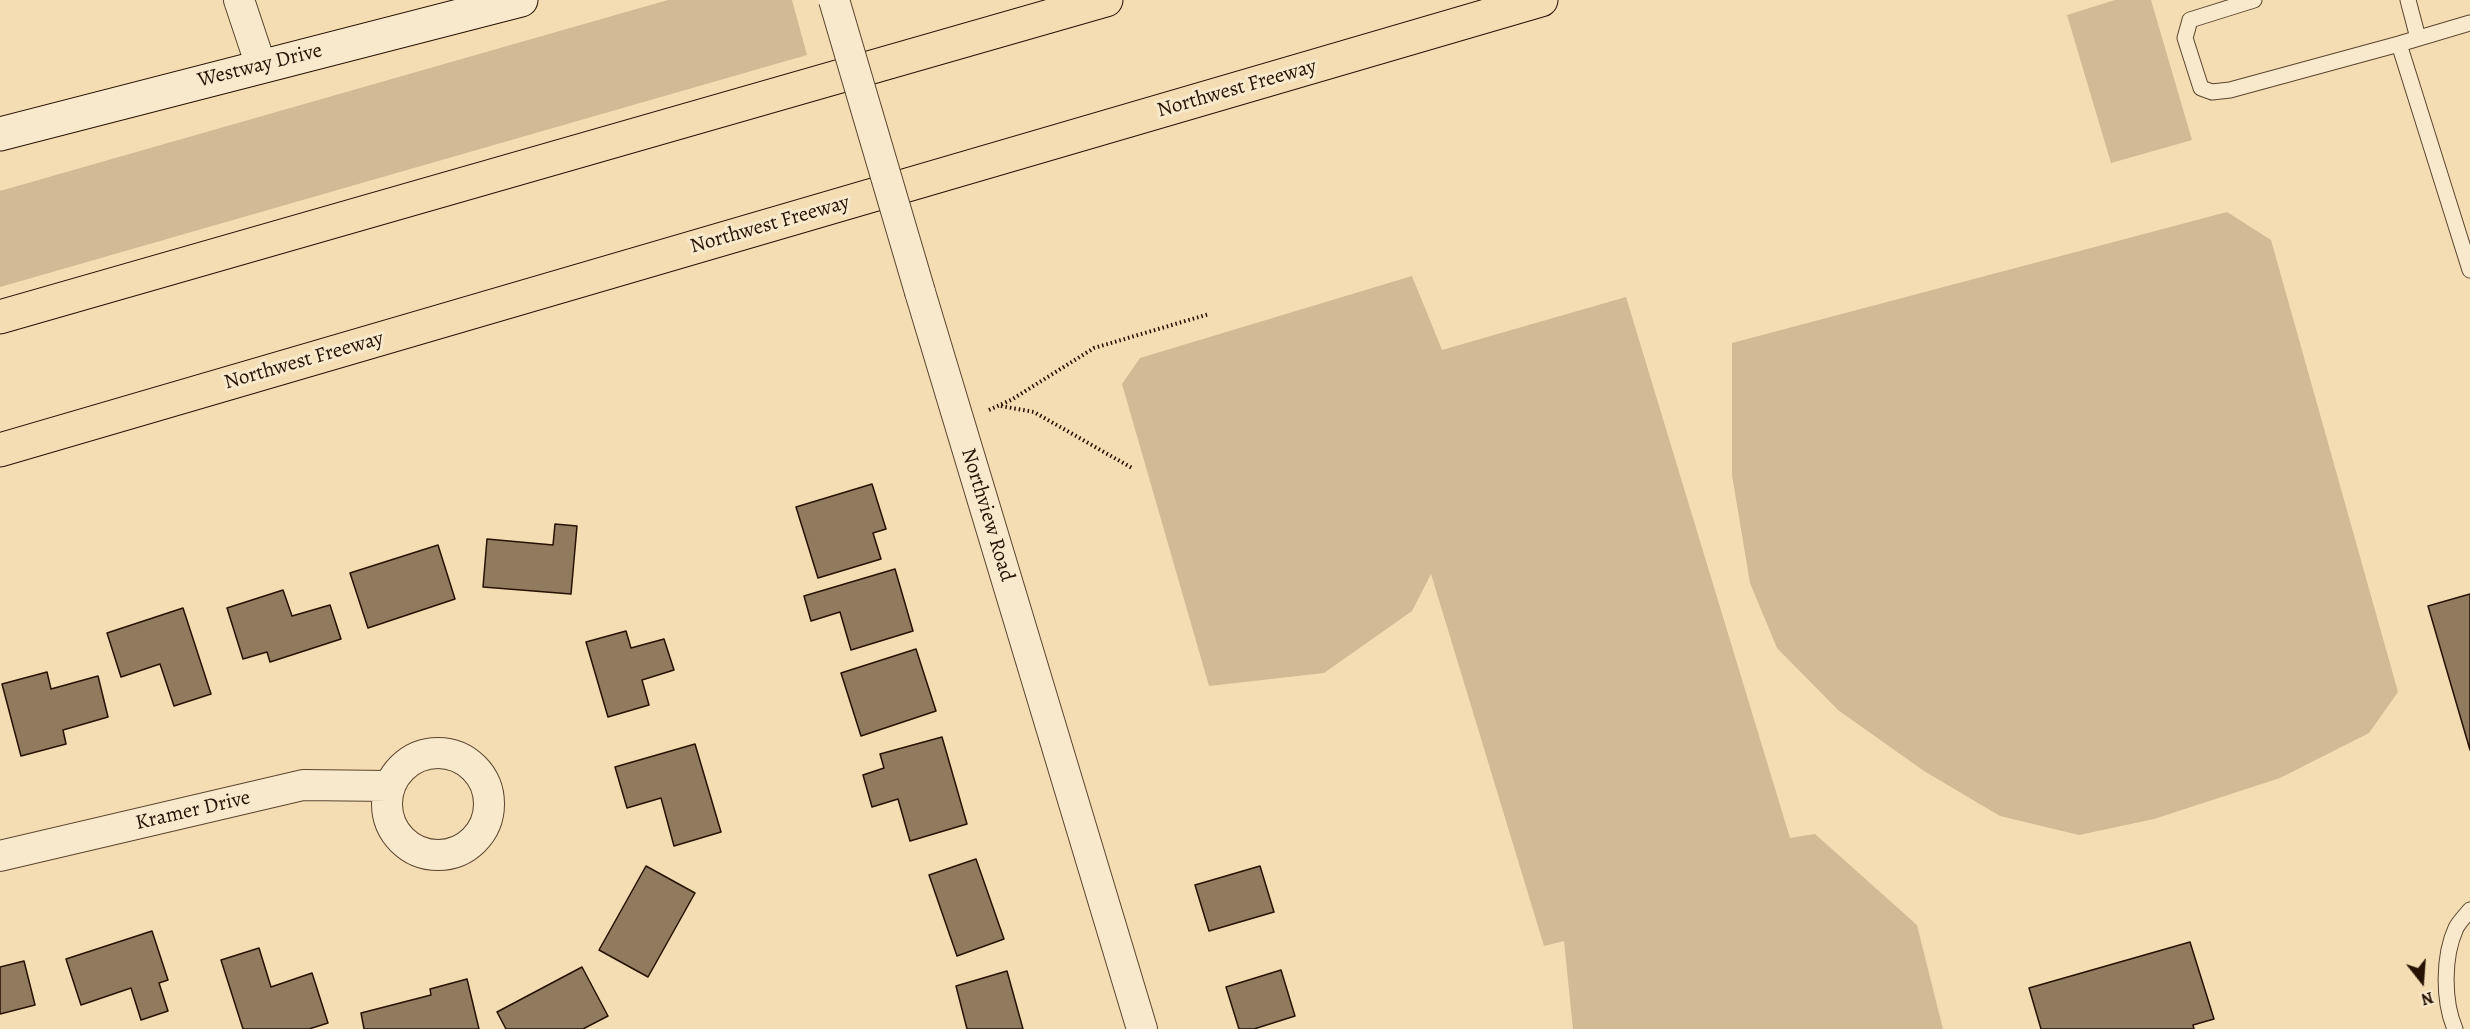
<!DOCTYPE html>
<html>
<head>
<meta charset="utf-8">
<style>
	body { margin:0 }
	#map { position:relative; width:2470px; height:1029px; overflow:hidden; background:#f4ddb2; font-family:Alegreya,serif }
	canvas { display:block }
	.north { position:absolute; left:2392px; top:951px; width:60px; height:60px; -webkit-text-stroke:4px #f8e9cd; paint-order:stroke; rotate:163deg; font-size:16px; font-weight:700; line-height:24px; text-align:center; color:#261103 }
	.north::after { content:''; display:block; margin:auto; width:21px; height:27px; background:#261103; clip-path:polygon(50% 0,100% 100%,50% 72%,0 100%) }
</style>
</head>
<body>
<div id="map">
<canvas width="2470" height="1029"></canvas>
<div class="north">N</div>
</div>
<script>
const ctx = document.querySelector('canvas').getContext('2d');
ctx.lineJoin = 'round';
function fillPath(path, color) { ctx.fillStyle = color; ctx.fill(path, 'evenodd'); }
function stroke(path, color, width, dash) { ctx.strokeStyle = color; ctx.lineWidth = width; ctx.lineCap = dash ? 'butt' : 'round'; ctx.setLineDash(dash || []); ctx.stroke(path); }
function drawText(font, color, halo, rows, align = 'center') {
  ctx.font = font + ' Alegreya,serif'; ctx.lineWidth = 6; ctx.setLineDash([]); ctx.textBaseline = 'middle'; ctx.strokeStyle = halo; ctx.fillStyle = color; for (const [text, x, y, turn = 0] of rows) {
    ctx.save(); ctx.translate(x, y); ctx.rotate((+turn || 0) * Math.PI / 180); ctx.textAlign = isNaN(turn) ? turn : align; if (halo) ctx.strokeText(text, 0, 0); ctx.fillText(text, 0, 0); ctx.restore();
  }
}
fillPath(new Path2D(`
	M668,0H792L807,55L0,287V191Z
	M2115,0H2151L2192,140L2111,163L2067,15Z
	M2227,212L2271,240L2398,692L2369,733L2280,778L2154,819L2079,835L2000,816L1924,771L1838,710L1777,648L1750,583L1732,475V343Z
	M1412,276L1442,350L1626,297L1790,838L1815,834L1917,925L1943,1029H1573L1564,941L1544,946L1431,574L1412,611L1324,673L1209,686L1122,384L1140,358Z`), '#d1ba94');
const building = new Path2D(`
	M872,484L886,529L873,533L881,559L818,578L796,507Z
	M555,524L577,526L571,594L483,587L487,539L553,545Z
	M438,545L455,599L368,628L350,573Z
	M895,569L913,631L851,650L840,612L811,621L804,596Z
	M283,590L292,616L330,605L341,639L270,662L267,652L243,659L227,608Z
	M2470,594V750L2428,606Z
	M183,608L211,694L174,706L160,664L121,677L107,633Z
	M626,631L631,648L664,639L674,670L642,680L649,705L608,717L586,642Z
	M916,649L936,711L861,736L841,673Z
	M47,672L51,689L98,676L108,717L63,730L66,744L21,756L2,684Z
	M942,737L967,824L910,841L898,799L872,807L863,775L884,768L880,754Z
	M695,744L721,832L674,846L661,798L627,808L615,767Z
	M976,859L1004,939L957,956L929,875Z
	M646,866L695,893L648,977L599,950Z
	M1260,866L1274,912L1209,931L1195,885Z
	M152,931L168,980L159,983L168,1011L141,1020L131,988L81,1005L66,959Z
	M2190,942L2214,1019L2193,1025L2194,1029H2041L2029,988Z
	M259,948L271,987L312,973L328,1023L309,1029H243L221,960Z
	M24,961L35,1005L0,1014V967Z
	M582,967L608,1016L583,1029H506L497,1012Z
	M1281,970L1295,1016L1254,1029H1239L1226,987Z
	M1007,971L1023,1029H967L956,986Z
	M467,979L479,1029H364L361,1013L431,995L430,989Z`);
fillPath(building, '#917b5e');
stroke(building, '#261103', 1.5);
const lane = new Path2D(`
	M2254,0L2190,20L2185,38L2201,88L2212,92L2230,90L2399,44
	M2408,0L2418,38
	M2470,23L2399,44L2470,270
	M2455,1029C2443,1001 2443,956 2456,928C2459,922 2466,915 2470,910`);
const street = new Path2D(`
	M239,0L261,66
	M920,292L1142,1029
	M387 804a51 51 0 1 1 102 0a51 51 0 1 1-102 0Z
	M0,856L303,785L389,786`);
const secondary = new Path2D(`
	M0,134L521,0`);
const highway = new Path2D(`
	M0,317L1106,0
	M0,450L1541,0`);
stroke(lane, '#5a442f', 17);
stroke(street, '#5a442f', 32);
stroke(secondary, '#261103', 35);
stroke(highway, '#261103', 35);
stroke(new Path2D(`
	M1001,406L1034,412L1132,468
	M989,410L1011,400L1094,348L1209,314`), '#261103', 4, [1.5, 3]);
stroke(lane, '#f8e9cd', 15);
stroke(street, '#f8e9cd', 30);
stroke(secondary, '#f8e9cd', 33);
stroke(highway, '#f4ddb2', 33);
const streetBridge = new Path2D(`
	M834,0L920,292`);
stroke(streetBridge, '#5a442f', 32, []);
stroke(streetBridge, '#f8e9cd', 30);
drawText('21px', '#261103', '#f8e9cd', [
	["Westway Drive",260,66,-14],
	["Northwest Freeway",1237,89,-16],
	["Northwest Freeway",770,225,-16],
	["Northwest Freeway",304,361,-16],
	["Northview Road",987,515,73],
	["Kramer Drive",193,811,-13]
]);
</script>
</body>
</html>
